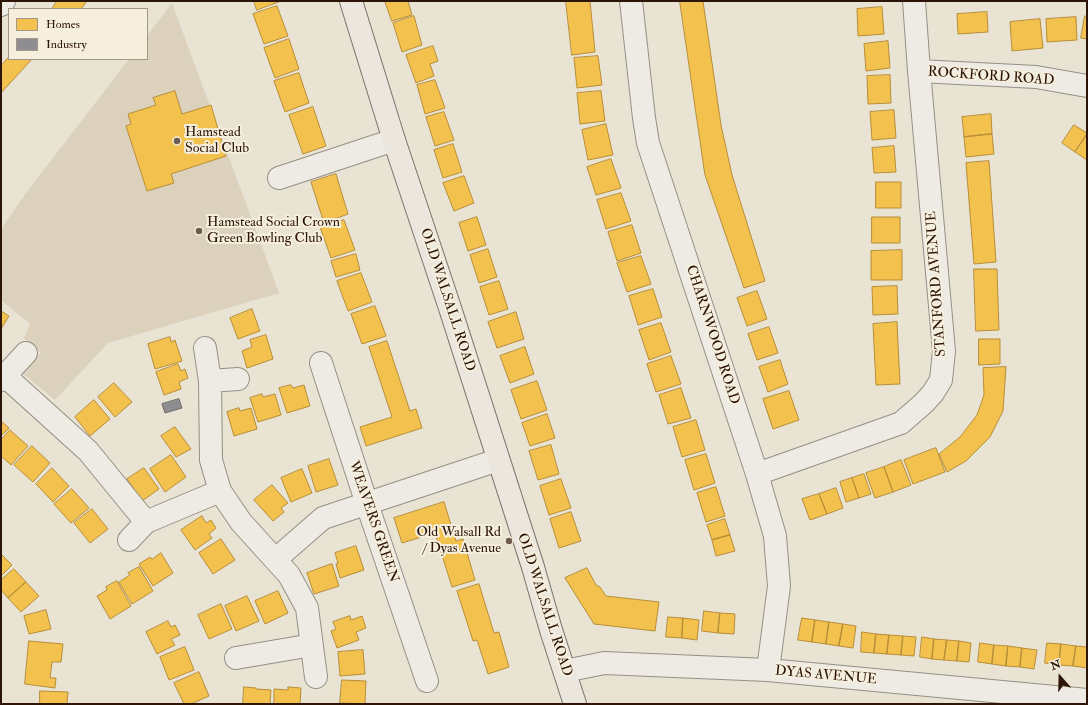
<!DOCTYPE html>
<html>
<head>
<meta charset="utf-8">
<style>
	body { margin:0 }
	#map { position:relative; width:1088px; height:705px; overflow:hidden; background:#e9e3d4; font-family:"IM FELL Double Pica",serif }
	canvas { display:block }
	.frame { position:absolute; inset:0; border:2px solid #2c1406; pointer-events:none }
	.legend { position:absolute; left:8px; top:8px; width:140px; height:52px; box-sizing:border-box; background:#f6efde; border:1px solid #a59788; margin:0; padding:5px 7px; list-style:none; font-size:12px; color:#2c1406 }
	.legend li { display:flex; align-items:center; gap:8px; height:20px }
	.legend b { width:20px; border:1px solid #a59788 }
	.north { position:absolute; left:1040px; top:657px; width:40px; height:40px; -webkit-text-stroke:3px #f6efde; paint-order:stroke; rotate:340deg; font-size:11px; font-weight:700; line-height:16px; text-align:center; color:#2c1406 }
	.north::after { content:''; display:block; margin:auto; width:14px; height:18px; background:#2c1406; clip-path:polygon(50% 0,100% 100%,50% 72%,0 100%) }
</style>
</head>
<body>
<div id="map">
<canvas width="1088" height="705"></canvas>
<div class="frame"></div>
<ul class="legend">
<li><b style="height:11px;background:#f2c14e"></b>Homes</li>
<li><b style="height:11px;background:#8d8d92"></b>Industry</li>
</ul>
<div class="north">N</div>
</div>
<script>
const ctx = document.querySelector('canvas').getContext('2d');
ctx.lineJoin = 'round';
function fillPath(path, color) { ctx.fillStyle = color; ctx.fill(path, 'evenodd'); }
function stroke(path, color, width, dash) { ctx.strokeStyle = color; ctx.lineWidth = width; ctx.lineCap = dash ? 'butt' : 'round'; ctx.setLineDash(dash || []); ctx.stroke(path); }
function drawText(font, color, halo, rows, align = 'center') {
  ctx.font = font + ' "IM FELL Double Pica",serif'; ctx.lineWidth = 4; ctx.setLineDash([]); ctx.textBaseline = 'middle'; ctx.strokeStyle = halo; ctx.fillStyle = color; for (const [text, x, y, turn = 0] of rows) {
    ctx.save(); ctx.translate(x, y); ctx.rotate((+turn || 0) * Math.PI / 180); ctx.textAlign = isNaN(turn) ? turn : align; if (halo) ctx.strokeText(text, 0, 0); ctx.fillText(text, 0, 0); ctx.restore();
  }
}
fillPath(new Path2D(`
	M172,3L279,293L108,343L55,400L21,372L41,353L24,338L30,324L1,300V229L26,193L129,59H147V36Z`), '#dbd1bd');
const homes = new Path2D(`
	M57,1H87L81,9H52Z
	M254,1H281L257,10Z
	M385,1H408L412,15L392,21Z
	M566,1H590L595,52L572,55Z
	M680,1H703L721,125L732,175L765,281L744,288L705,175Z
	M277,6L288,36L264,44L253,14Z
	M882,7L884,34L858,36L857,9Z
	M987,12L988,32L958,34L957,14Z
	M414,16L422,45L402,52L393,23Z
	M1085,16L1087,17V39L1081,38Z
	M1076,17L1077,40L1047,42L1046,19Z
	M1040,19L1043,48L1012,51L1010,22Z
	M289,39L299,69L275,78L264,48Z
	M888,41L890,68L866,71L864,44Z
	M433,46L438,61L430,64L434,76L416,83L406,55Z
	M598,56L602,85L577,88L574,58Z
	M9,57V59H32L1,93V66Z
	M299,73L309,103L285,112L274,81Z
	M890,75L891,103L868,104L867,76Z
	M435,80L445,108L425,114L417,85Z
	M175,91L182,114L211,105L226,156L171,174L174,183L147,191L126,126L131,124L128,114L156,105L153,98Z
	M601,91L605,121L580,124L577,93Z
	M313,107L326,146L303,154L289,115Z
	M894,110L896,138L872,140L870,112Z
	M444,112L454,140L435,146L426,117Z
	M991,114L992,134L964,137L962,117Z
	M606,124L613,155L588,160L582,130Z
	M1074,125L1087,133L1075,152L1062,143Z
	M992,134L994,154L966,157L964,137Z
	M1087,135V160L1075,152Z
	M453,144L462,172L443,178L434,150Z
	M894,146L896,172L874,173L872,148Z
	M611,159L621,188L596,195L587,167Z
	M989,161L996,262L974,264L966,163Z
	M336,174L348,214L324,223L311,182Z
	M464,176L474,203L454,211L443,183Z
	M876,182H901V208H876Z
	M621,193L631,221L606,229L597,200Z
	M477,217L486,245L468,251L459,223Z
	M872,217H900V243H872Z
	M344,220L355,250L331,258L320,227Z
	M632,225L641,253L617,261L608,232Z
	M488,249L497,277L479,283L470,255Z
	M902,250V280H871V251Z
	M356,254L360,270L336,277L331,261Z
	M641,256L651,284L627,292L617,263Z
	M974,269H997L999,330L976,331Z
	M361,273L372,302L348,311L337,281Z
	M499,281L508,309L489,315L480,287Z
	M897,286L898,314L873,315L872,287Z
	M653,289L662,317L638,325L629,296Z
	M757,291L767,319L747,326L737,298Z
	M375,306L386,336L362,344L351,314Z
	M252,309L260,331L238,339L230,318Z
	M1,311L9,316L1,329Z
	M516,312L524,339L497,348L488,322Z
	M897,322L900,384L876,385L873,324Z
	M661,323L671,352L649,360L639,330Z
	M769,327L778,353L757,360L748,334Z
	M266,335L273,359L247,368L242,351L252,347L250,340Z
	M170,337L171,342L175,340L182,361L155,369L148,344Z
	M979,339H1000V364L979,365Z
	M387,341L410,411L416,409L422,428L366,446L360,427L392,417L369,347Z
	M525,347L534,374L510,383L500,356Z
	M671,356L681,384L656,392L647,364Z
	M780,360L788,384L768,392L759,367Z
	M178,364L181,371L185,369L188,378L179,382L181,389L164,395L156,372Z
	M1006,367L1003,411L990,437L966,461L947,472L939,454L960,437L977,415L984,395L983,368Z
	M537,381L547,410L521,419L511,390Z
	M114,383L132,402L115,417L98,397Z
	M291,385L293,388L304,385L310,406L287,413L279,388Z
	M681,388L691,418L668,424L659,395Z
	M789,391L799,420L773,429L763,399Z
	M262,394L263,397L275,394L281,415L258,422L250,398Z
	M94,400L110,419L90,436L75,417Z
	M239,408L240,411L251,408L257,429L234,436L227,412Z
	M547,414L555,438L530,446L522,423Z
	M696,420L705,450L682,457L673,427Z
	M1,421L9,428L1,436Z
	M175,427L191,449L176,457L161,436Z
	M10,430L28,446L11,465L1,456V440Z
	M551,445L559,474L538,480L529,451Z
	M32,446L50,463L33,482L14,465Z
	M936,448L945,472L913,484L904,460Z
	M706,454L715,483L694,490L685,460Z
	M171,455L186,477L165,492L150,469Z
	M329,459L338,485L316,492L308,466Z
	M901,460L911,485L893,492L884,467Z
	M884,467L893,492L875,498L866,473Z
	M52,468L69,486L53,502L36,484Z
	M144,468L159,489L142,501L127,479Z
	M302,469L312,493L291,502L281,478Z
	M864,474L871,494L859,498L852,478Z
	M852,478L859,498L846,502L840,482Z
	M561,479L571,508L549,515L540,486Z
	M272,485L288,503L281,508L284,512L273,521L254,500Z
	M716,487L725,516L706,522L697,493Z
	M836,488L843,508L827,514L819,494Z
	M72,489L89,508L71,523L54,504Z
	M819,494L827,514L810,520L802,499Z
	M444,502L456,541L463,539L475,580L452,587L435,533L402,543L394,518Z
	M92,509L108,529L90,543L74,523Z
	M571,512L581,541L559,548L550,519Z
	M202,516L206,523L211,520L216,528L209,534L212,538L195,550L181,530Z
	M725,519L730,535L712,540L707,525Z
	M730,535L735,551L716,556L712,540Z
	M221,539L235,560L213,574L199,553Z
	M356,546L364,570L340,578L336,564L338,563L335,553Z
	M161,553L173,573L153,586L139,564L150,557L152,559Z
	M1,554L12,565L1,576Z
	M332,564L339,586L314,594L307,573Z
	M139,567L153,591L132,604L119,582L130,575L128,573Z
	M587,568L596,585L600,587L606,596L659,602L655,631L594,624L565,578Z
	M14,569L26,582L8,598L1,590V580Z
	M117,581L131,606L110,619L97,596L107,590L106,587Z
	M26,582L39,596L21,612L8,598Z
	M479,584L494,633L499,632L509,667L488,674L477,640L473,641L457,591Z
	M278,591L288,613L265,624L255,601Z
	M247,596L259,621L236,631L225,606Z
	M221,604L232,629L209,639L198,615Z
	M46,610L51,629L29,634L24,616Z
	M704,611L720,613L718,633L702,631Z
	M720,613L735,614L734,634L718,633Z
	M350,616L351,620L362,616L366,628L356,632L359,640L337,648L331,631L336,629L333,622Z
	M668,617L683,618L682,638L666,637Z
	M683,618L699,620L697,640L682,638Z
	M802,618L815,620L812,642L798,640Z
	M815,620L829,622L826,644L812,642Z
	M168,621L171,627L175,625L180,635L171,639L175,645L157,654L146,632Z
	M829,622L843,624L839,646L826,644Z
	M843,624L856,626L853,648L839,646Z
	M862,632L876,634L874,653L861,652Z
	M876,634L889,635L887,654L874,653Z
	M889,635L903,636L901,655L887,654Z
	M903,636L916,637L914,656L901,655Z
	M922,637L934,639L932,659L920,657Z
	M934,639L947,640L944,660L932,659Z
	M947,640L959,641L957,661L944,660Z
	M29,641L63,644L61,662H52L50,678H56L55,688L25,684Z
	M959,641L971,643L969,662L957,661Z
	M980,643L994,645L992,664L978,662Z
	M1047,643L1061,644L1059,665L1045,663Z
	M1061,644L1076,646L1073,666L1059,665Z
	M994,645L1008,646L1006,666L992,664Z
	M1008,646L1022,648L1020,667L1006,666Z
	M1076,646L1087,647V668L1073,666Z
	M185,647L194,670L169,680L160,657Z
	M1022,648L1037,650L1034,669L1020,667Z
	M363,650L365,674L340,676L338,652Z
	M199,672L209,696L191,704H184L174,683Z
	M342,680L366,681L365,704L340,703Z
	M244,687L256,688V689L271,690L270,704H243Z
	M288,687L301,688L300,704H274V689L288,690Z
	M40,691L68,692L67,704H40Z`);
fillPath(homes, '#f2c14e');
stroke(homes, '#b78d38', 1);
const industry = new Path2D(`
	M179,399L182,408L165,413L162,404Z`);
fillPath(industry, '#8d8d92');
stroke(industry, '#706968', 1);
const minor = new Path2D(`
	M631,1L644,118L648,143L757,474L775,536L779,586L768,670
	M1,5L4,1
	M919,71L1036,77L1087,86
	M279,178L394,140
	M205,348L210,381L211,460L220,491L241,522L289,575L307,608L316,677
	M321,363L367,504L427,681
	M5,376L88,451L146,522
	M1,380L26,353
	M210,381L238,379
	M757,474L901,423L924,403L933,393L941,380L944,351L919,71L914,1
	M129,540L146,522L220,491
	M276,559L323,518L498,460
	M236,658L312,645
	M565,671L604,663L768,670L1087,700`);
const major = new Path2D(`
	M351,1L394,140L450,308L533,567L551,630L575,704`);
stroke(minor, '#958f85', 24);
stroke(major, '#7a7369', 24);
stroke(minor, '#edebe3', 22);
stroke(major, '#ebe7de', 22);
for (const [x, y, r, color] of [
	[177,141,4,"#6e5c4e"],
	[199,231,4,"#6e5c4e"],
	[509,541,4,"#6e5c4e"]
]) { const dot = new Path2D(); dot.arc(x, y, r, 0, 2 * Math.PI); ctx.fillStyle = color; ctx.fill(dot); stroke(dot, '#f6efde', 1.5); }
drawText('14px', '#2c1406', '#f6efde', [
	["ROCKFORD ROAD",991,77,4],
	["STANFORD AVENUE",937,284,-94],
	["OLD WALSALL ROAD",447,300,72],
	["CHARNWOOD ROAD",712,335,72],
	["WEAVERS GREEN",373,522,71],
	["OLD WALSALL ROAD",544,605,72],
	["DYAS AVENUE",826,676,5]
]);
drawText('14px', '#2c1406', '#f6efde', [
	["Hamstead",185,133],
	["Social Club",185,149],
	["Hamstead Social Crown",207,223],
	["Green Bowling Club",207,239],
	["Old Walsall Rd",501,533,"right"],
	["/ Dyas Avenue",501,549,"right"]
], 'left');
</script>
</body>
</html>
